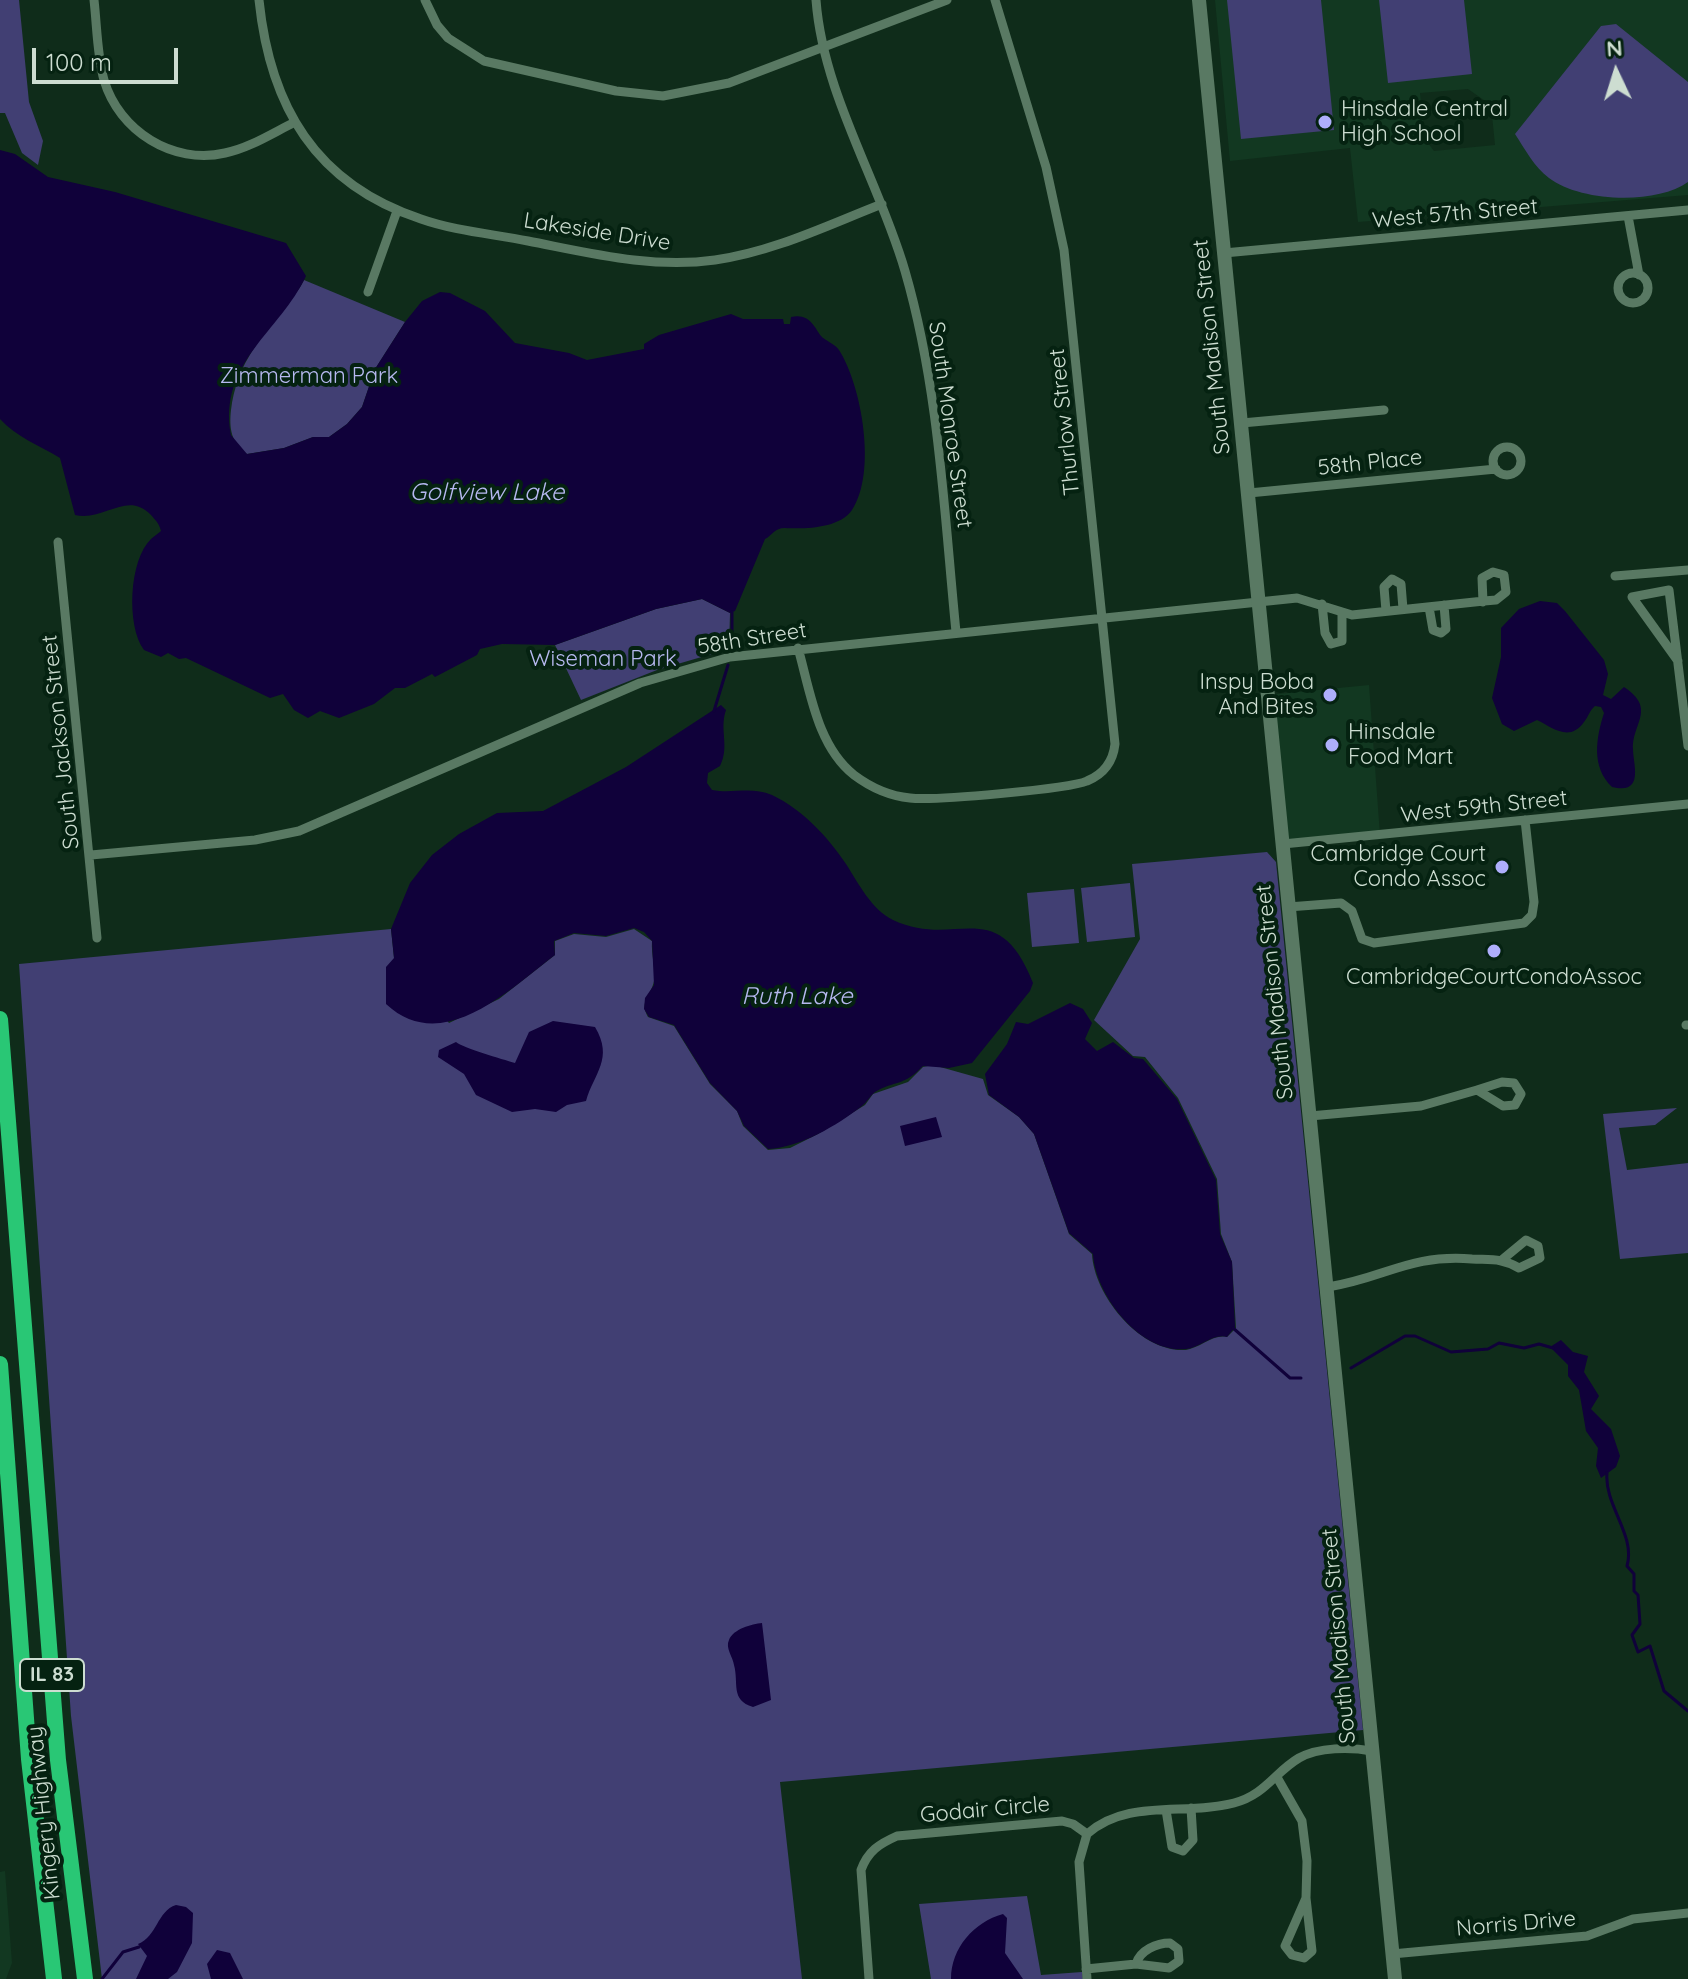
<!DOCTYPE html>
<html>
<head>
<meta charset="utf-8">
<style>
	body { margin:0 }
	#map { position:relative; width:1688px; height:1979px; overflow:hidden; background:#0f2c1a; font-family:Quicksand,sans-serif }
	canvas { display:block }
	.north { position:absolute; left:1576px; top:32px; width:80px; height:80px; -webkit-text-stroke:6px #052211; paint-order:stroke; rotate:356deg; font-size:22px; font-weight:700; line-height:32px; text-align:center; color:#cdddd1 }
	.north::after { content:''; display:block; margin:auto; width:28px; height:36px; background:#cdddd1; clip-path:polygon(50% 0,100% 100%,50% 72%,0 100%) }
	.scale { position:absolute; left:32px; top:48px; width:146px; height:36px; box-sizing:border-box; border:4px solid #cdddd1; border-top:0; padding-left:10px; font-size:24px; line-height:28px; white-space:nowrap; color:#cdddd1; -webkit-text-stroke:6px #052211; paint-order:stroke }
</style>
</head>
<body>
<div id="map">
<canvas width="1688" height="1979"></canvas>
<div class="north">N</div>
<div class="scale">100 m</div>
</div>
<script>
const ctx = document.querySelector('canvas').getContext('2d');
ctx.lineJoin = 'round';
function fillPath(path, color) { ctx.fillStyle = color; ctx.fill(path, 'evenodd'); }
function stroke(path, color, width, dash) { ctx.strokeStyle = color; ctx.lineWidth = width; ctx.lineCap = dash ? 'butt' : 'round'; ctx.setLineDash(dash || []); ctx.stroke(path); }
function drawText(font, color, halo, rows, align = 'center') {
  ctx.font = font + ' Quicksand,sans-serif'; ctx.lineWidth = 8; ctx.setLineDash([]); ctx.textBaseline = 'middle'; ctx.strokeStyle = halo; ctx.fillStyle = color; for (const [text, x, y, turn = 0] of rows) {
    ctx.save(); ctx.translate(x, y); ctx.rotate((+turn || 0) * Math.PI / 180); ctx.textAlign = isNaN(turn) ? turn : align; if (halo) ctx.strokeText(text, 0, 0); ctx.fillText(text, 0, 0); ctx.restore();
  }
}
fillPath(new Path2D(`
	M1215,0H1688V195L1358,222L1350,148L1230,161ZM1468,89L1491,105L1495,145L1434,151L1425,139L1420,93Z
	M1369,685L1380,835L1283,844L1267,695Z
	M5,1871L12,1963L6,1979H0V1872Z`), '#123821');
fillPath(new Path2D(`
	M0,0H19L29,102L43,141L38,165L22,153L5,113H0Z
	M1227,0H1321L1334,130L1241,139Z
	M1379,0H1464L1472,74L1388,83Z
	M1616,24L1688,82V182C1656,205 1580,202 1549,178C1534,167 1525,149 1515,134L1601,26Z
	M304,280L405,322L375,369L362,407L347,424L329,437H313L284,448L247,454C231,443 229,428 231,410C237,365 256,346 281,310C289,299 298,293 304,280Z
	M702,599L730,613L729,649L657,670L581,700L555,645L656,609Z
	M1267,852L1276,862L1363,1730L780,1782L802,1979H102L71,1716L19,964L391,929L394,958L449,1023L499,999L555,955V941L574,934L606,937L634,929L652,941C651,955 656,969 654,981C651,996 639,1001 648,1017L674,1026L710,1084L737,1111L743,1126L768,1150L790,1148L818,1134L865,1105L873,1094L908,1082L923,1067L933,1065L983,1079L988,1095L1019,1117L1034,1134L1069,1234L1092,1254C1094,1295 1140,1353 1186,1350C1200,1348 1213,1334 1227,1337L1236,1328L1232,1262L1221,1234L1217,1179L1178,1098L1145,1057L1133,1056L1094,1020L1140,939L1132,864Z
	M1130,883L1135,937L1087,942L1081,888Z
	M1074,889L1079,943L1032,947L1027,893Z
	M1677,1108L1655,1125L1619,1128L1627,1170L1688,1163V1253L1620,1259L1603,1114Z
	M1027,1896L1041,1975L1082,1972L1083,1979H931L919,1904Z`), '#413f73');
fillPath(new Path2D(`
	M0,150L15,154L48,177L115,192L286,243L306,276C280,332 218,362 231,435L247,454L284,448L313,437H329L347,424L362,407L375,369L405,322L422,301L440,292L450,293L485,311L515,343L569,353L587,360L644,349V344L659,335L731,314L743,319H783L784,324H790L791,317C810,313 814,327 821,336C824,340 835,344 839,350C862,386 877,473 852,510C839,529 803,529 785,528C774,528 773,535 765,539L735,611L730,613L702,599L656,609L555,645L502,644L480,649L477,655L435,677L432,674L405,688H395L374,704L339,718L320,711L308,718L294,710L283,694L270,698L186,658L179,659L168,653L161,657L144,650C126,626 129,560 151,539C154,536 158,534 161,531C159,523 156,521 151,515C127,490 104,522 75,515L60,458C39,445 16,437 0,419Z
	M1540,601L1557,603L1565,611L1604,660L1608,674L1603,695L1611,699L1624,687C1657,709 1632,723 1633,749C1633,764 1645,795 1612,787C1591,767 1596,738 1604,713L1601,707L1595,706C1589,711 1589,716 1584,722C1569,743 1552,727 1537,720L1514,731L1502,724L1492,698L1501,657V628L1519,609Z
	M721,705L726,710C719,730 730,746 720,766L708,773L707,783L712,790C733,794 751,786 772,795C803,810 827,836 846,864C859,884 871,909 893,920C956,950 997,892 1033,983L1030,991L972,1063L949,1068L923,1066C903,1087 895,1080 875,1092C870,1096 867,1102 862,1106C836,1126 801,1147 768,1149L744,1126L737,1111L710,1083L674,1025L649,1017L644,1009L645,998L654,985L652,941L644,932L634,928L606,936L574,933L554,941L555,955C508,991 442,1056 386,1004V967L394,958L391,929L410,883L432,855L459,834L497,813L543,811L626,767Z
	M1070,1003L1083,1009L1092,1023L1085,1039L1097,1051L1113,1042L1134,1058L1143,1059L1177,1099L1216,1180L1220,1234L1232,1262L1235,1327L1227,1337C1213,1333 1200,1348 1186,1349C1140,1354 1095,1294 1093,1254L1069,1233L1034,1134L1019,1117L989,1095L985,1074L1007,1044L1016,1022L1028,1024Z
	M553,1021L595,1027C614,1059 594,1073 586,1101L567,1105L556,1112L535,1109L512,1112L476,1095L464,1074L438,1057L439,1050L456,1042C463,1048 502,1059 515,1063L529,1032Z
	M936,1117L942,1137L905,1146L900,1126Z
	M1561,1340L1573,1352L1588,1356L1584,1372L1599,1396L1591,1409L1611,1429L1620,1456L1616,1467L1601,1478L1596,1466L1598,1448L1586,1431L1579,1390L1568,1376V1365L1550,1347Z
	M762,1623L771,1700L753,1707C730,1700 739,1683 734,1665C733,1657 725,1648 729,1640C733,1629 752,1624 762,1623Z
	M176,1905L186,1907L193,1913L192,1943L177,1972L168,1979H136L147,1956L138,1944C157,1937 157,1911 176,1905Z
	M1003,1914L1007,1918L1005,1953L1023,1979H951C951,1948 974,1922 1003,1914Z
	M217,1950L230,1953L243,1979H211L207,1964Z`), '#10013a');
stroke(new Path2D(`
	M732,612V648
	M714,711L728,665
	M1233,1328L1290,1378H1301
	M1351,1368L1405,1336H1415L1451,1352L1488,1349L1499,1343L1524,1348L1539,1344L1553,1348
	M1607,1473C1604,1505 1636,1535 1627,1566L1634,1574V1591L1638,1595L1640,1624L1632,1635L1638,1652L1650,1646L1664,1691L1688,1711
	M102,1979L123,1952L139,1947`), '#10013a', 3);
stroke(new Path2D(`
	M94,0C97,26 97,55 104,80C119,131 173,165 225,153C249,148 271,134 293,123
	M259,0C270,106 315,184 421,219C455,231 493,234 528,241C590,253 652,269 715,260C773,252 828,225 882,204
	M425,0L437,25L448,38L484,61L616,91L663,96L729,83L947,0
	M816,0C823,94 879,181 905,271C939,388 944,511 956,632
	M1628,216L1639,275
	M1224,253L1688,210
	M1618 288a15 15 0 1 1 30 0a15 15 0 1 1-30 0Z
	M368,292L397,211
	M1242,423L1384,410
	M1493 461a14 14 0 1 1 28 0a14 14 0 1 1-28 0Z
	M1249,493L1496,469
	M58,542L97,938
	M1615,576L1688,570
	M1322,604L1325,633L1331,644L1342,641V612
	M1429,607L1433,630L1441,633L1446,629L1444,605
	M1386,611L1384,587L1392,579L1401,584L1403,609
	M798,648C810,690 817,746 854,775C870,787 890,796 910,798C933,801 1069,789 1087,781C1104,774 1113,762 1115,744L1064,250L1046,167L995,0
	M1678,661L1632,597L1669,590L1688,746
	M1283,844L1688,804
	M91,855L255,840L299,831L640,683L730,657L1297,598L1352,615L1484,601L1496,600L1506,592L1504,575L1493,572L1482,578L1483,602
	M1288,907L1341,903L1352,911L1362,939L1374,943L1524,923L1532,915L1534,902L1525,820
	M1686,1025H1688
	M1310,1116L1421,1106L1477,1090L1503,1106L1515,1105L1521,1094L1514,1083L1502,1082L1477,1090
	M1328,1287C1385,1278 1409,1254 1472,1259C1491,1260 1502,1258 1519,1268L1540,1258L1538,1246L1526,1240L1503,1259
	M1278,1779L1302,1821L1307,1861L1306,1898
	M1166,1810L1172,1847L1183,1851L1193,1840L1191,1808
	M1087,1834C1127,1798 1185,1816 1234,1803C1265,1795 1275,1772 1299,1758C1319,1747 1350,1747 1372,1751
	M1087,1834L1079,1862L1087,1979
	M1306,1898L1312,1951L1304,1958L1292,1955L1285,1946Z
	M1392,1954L1587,1936L1633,1919L1688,1913
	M1086,1969L1136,1964L1169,1968L1179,1961L1178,1949L1170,1943C1157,1943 1140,1950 1136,1964
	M869,1979L861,1870C868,1851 879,1844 897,1836L1062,1821L1073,1824L1087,1834`), '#597963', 9);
stroke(new Path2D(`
	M1199,0L1395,1979`), '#597963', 14);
stroke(new Path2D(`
	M0,1019L58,1760L85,1979
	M0,1364L29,1759L54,1979`), '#29c775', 16);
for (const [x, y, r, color] of [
	[1325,122,8,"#aeaefb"],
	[1330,695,8,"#aeaefb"],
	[1332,745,8,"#aeaefb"],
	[1502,867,8,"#aeaefb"],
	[1494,951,8,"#aeaefb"]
]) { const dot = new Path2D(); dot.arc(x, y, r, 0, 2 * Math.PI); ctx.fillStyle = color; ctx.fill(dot); stroke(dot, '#052211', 3); }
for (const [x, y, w] of [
	[52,1675,64]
]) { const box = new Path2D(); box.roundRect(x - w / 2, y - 16, w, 32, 6); ctx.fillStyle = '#052211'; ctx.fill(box); stroke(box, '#cdddd1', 2); }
drawText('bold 20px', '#cdddd1', null, [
	["IL 83",52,1675]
]);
drawText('22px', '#cdddd1', '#052211', [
	["Hinsdale Central",1341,109],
	["High School",1341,134],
	["Inspy Boba",1314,682,"right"],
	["And Bites",1314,707,"right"],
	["Hinsdale",1348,732],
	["Food Mart",1348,757],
	["Cambridge Court",1486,854,"right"],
	["Condo Assoc",1486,879,"right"],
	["CambridgeCourtCondoAssoc",1494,977,"center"]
], 'left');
drawText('22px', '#cdddd1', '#052211', [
	["West 57th Street",1455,214,-5],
	["Lakeside Drive",597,232,9],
	["South Madison Street",1212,347,-96],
	["Thurlow Street",1065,422,-96],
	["South Monroe Street",950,425,82],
	["58th Place",1370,463,-6],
	["58th Street",752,639,-9],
	["South Jackson Street",61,742,-96],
	["West 59th Street",1484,807,-6],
	["South Madison Street",1275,992,-96],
	["South Madison Street",1339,1636,-95],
	["Godair Circle",985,1810,-5],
	["Kingery Highway",44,1813,-96],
	["Norris Drive",1516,1924,-5]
]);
drawText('22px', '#b7b9f0', '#052211', [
	["Zimmerman Park",309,376],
	["Wiseman Park",603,659]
]);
drawText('italic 24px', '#b6b8f0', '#052211', [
	["Golfview Lake",487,493],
	["Ruth Lake",797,997]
]);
</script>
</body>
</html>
